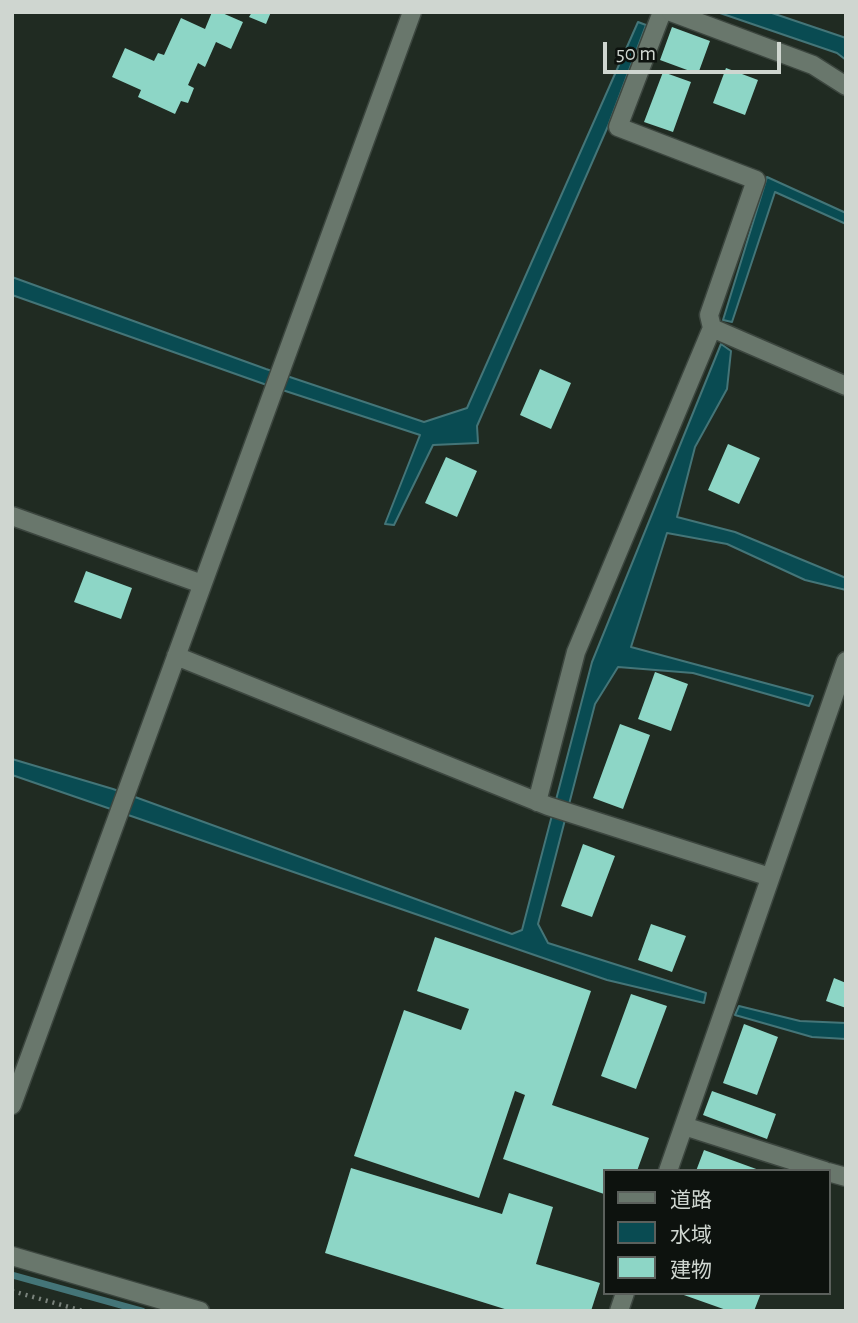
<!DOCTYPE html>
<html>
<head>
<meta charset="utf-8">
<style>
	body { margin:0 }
	#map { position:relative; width:858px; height:1323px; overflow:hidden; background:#202b22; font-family:"Alegreya Sans","Noto Sans JP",sans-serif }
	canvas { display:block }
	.frame { position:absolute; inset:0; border:14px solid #cfd6d0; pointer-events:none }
	.legend { position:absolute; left:603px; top:1169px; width:228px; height:126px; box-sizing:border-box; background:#0d120e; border:2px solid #5b605c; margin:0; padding:9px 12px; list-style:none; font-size:21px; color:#cfd6d0 }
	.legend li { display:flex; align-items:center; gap:14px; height:35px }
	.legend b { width:35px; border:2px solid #5b605c }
	.scale { position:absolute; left:603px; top:42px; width:178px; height:32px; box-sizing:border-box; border:4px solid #cfd6d0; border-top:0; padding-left:9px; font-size:21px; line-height:24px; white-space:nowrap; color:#cfd6d0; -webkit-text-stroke:5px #0d120e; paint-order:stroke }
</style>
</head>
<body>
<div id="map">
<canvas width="858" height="1323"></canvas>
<div class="frame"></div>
<ul class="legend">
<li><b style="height:9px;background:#69776c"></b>道路</li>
<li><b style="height:19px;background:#094b52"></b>水域</li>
<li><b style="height:19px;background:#8dd6c6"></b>建物</li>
</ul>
<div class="scale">50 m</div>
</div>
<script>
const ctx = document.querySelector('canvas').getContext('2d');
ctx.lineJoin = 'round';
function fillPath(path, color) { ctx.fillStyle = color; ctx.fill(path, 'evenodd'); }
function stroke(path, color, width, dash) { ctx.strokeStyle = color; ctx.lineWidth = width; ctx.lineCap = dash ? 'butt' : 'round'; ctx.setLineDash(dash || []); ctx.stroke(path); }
const water = new Path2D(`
	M717,12H769L846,38V60L837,53Z
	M638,22L646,25L608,126L477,426L478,443L433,445L394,525L385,524L420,435L264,384L12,295V277L266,369L424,422L467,408Z
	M767,177L846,213V224L775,192L732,322L723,320Z
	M721,344L731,351L727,389L695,447L677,517L735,532L846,578V590L805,580L727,544L667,533L631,647L813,696L809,706L693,673L618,667L595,704L538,924L548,943L706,993L704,1003L607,980L12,775V759L113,789L512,934L522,930L592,662Z
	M739,1006L800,1021L846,1023V1039L812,1037L735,1015Z`);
fillPath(water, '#094b52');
stroke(water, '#447578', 2);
stroke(new Path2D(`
	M12,1275L142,1311`), '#447578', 7);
fillPath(new Path2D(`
	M212,12H220L243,22L231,49L216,42L205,67L198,63L188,85L194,88L188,103L181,101L175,114L138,97L141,90L112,77L125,48L154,61L158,53L164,55L181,18L205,29Z
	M252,12H271L266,24L249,17Z
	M672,27L710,41L698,74L660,60Z
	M726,68L758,80L745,115L713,103Z
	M663,72L691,82L673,132L644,122Z
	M540,369L571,383L551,429L520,415Z
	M728,444L760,458L739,504L708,490Z
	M446,457L477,471L457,517L425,503Z
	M86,571L132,588L121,619L74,602Z
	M655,672L688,684L671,731L638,719Z
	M620,724L650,735L623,809L593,798Z
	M583,844L615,856L592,917L561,906Z
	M651,924L686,936L672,972L638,960Z
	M435,937L591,991L552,1105L649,1138L637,1171H604V1194L503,1159L525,1095L515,1091L479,1198L354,1156L404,1010L461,1030L469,1009L417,991Z
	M834,978L846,983V1008L826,1001Z
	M631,994L667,1006L636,1089L601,1076Z
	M744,1024L778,1037L757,1095L723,1083Z
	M712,1091L776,1114L767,1139L703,1115Z
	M704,1150L759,1170V1171H696Z
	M351,1168L502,1214L509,1193L553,1207L536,1264L600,1283L591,1311H511L325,1253Z
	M761,1293L754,1311H729L681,1294Z`), '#8dd6c6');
const minor = new Path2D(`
	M662,12L618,127L756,180L709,315L712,328L846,386
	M12,516L202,584
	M176,656L548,806L770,877
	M537,802L576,652L712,328
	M12,1105L412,12
	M684,1126L825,1171
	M668,1171L846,661
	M828,1172L846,1177
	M12,1256L200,1311
	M619,1311L625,1293`);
const tertiary = new Path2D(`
	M671,12L813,65L846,86`);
stroke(minor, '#3c463f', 21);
stroke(tertiary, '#3c463f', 21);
stroke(new Path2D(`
	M12,1291L83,1311`), '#7a837c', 4.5, [2, 5]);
stroke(minor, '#69776c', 18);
stroke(tertiary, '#69776c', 18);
</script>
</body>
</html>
